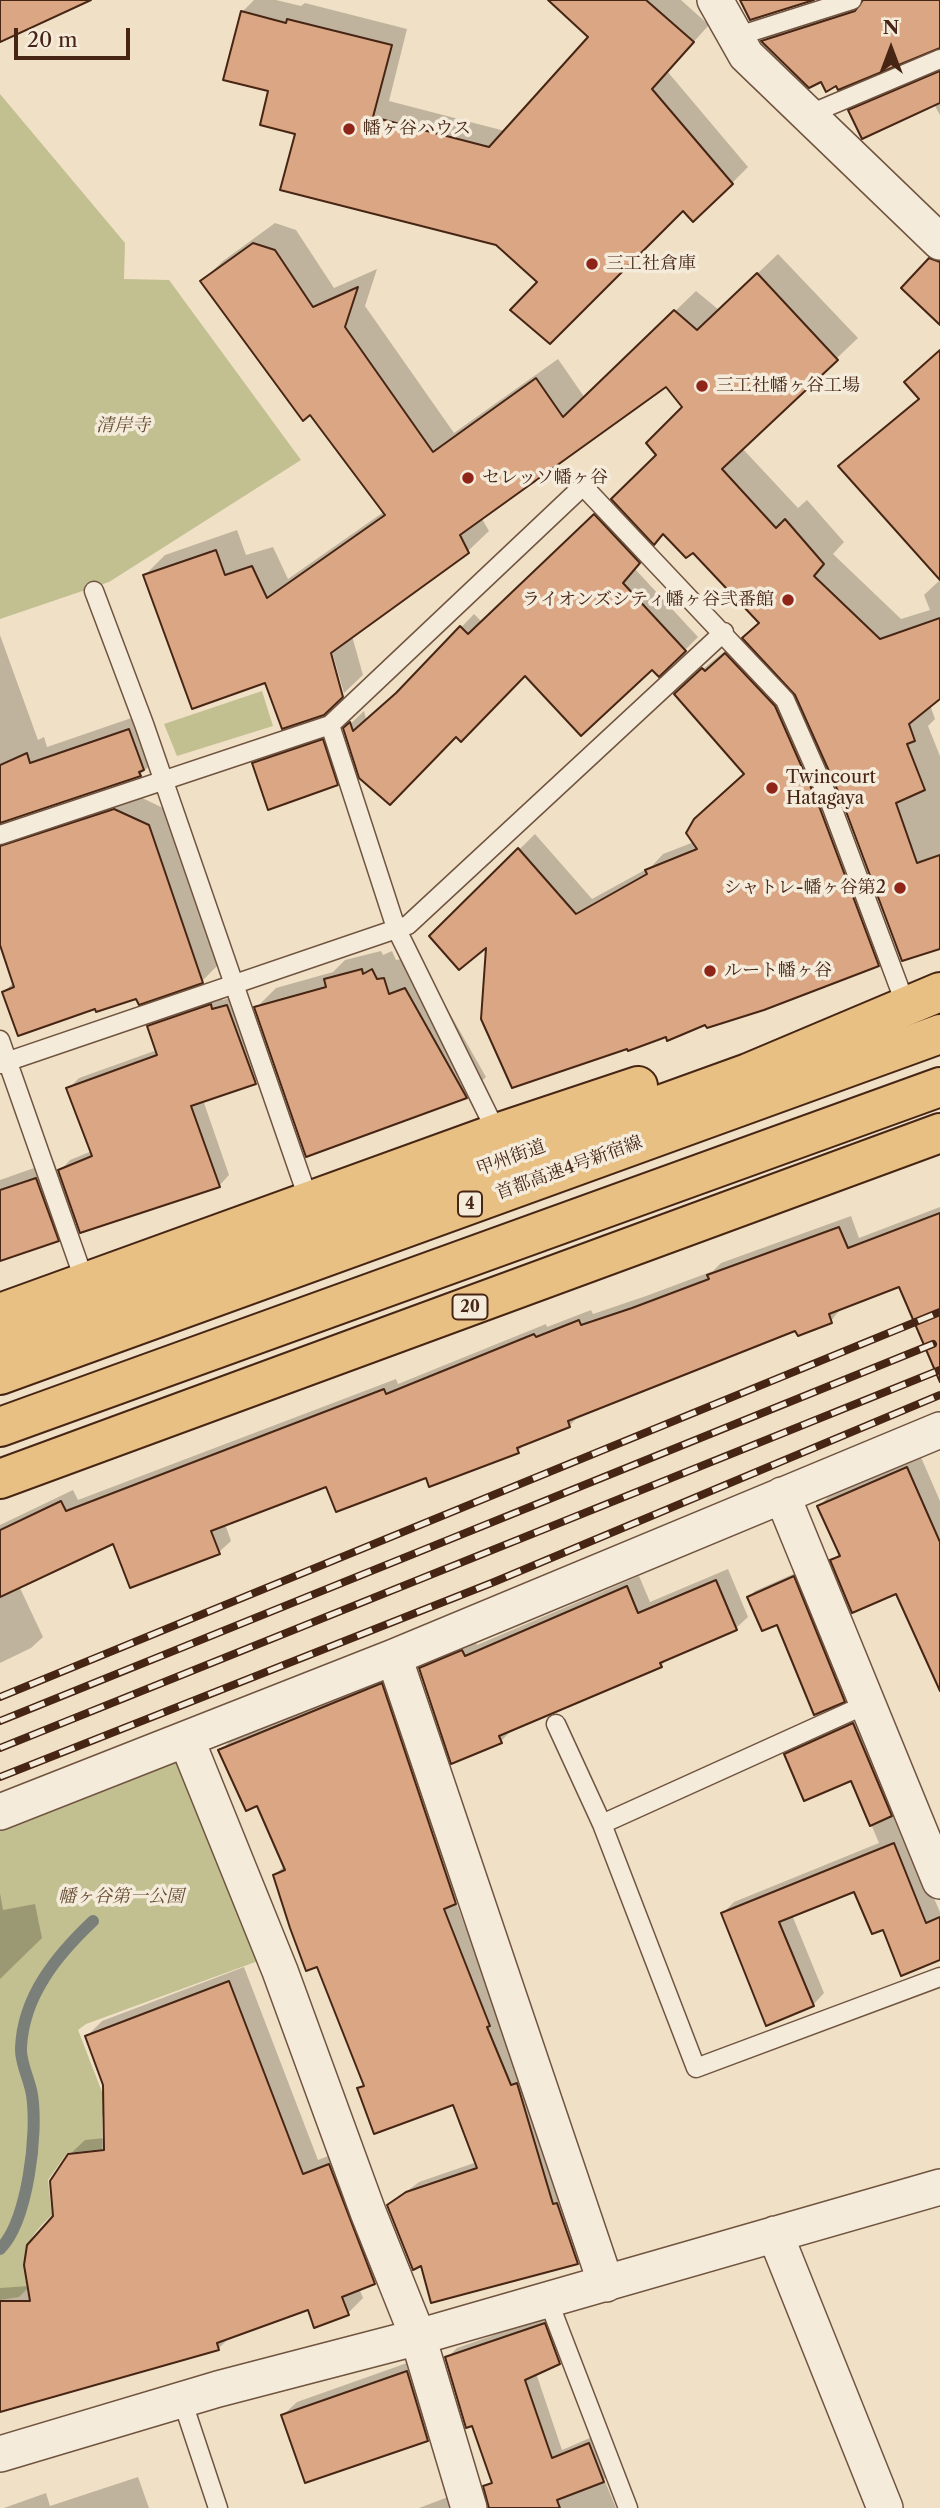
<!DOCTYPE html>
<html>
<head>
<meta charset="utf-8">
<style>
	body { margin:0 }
	#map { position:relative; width:940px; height:2508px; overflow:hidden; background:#f0e0c6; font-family:"Libre Caslon Text",serif }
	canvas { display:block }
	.north { position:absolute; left:856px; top:14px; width:70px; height:70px; -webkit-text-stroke:5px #f5ebda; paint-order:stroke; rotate:0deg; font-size:19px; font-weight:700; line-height:28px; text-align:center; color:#462514 }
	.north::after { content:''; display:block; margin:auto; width:24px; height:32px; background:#462514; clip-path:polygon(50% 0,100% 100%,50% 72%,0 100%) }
	.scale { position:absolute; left:14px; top:28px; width:116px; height:32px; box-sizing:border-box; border:4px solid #462514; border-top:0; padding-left:9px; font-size:21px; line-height:24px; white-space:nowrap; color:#462514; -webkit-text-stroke:5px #f5ebda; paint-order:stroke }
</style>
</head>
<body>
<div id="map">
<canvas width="940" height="2508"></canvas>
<div class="north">N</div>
<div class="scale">20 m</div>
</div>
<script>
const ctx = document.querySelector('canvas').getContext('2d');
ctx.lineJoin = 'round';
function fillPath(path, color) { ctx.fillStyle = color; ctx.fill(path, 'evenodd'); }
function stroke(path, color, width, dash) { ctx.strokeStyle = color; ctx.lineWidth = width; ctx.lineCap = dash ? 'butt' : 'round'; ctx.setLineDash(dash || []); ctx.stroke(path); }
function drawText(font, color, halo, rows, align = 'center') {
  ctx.font = font + ' "Libre Caslon Text","Noto Serif JP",serif'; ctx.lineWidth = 7; ctx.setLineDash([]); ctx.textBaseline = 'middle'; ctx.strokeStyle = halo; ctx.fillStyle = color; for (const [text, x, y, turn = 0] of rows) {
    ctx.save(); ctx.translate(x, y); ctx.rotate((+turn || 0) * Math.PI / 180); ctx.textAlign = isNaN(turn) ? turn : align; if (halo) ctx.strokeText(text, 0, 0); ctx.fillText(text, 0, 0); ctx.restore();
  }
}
fillPath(new Path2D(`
	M0,94L125,243L124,279L169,280L301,460L109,582L0,619Z
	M262,691L273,726L177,756L164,724Z
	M184,1756L269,1957L86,2024L78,2030L111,2115L102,2116V2149L67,2153L48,2180L52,2215C25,2240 21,2252 27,2289L19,2297L0,2300V1829Z`), '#c2c090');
fillPath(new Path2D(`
	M254,0H276L301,6L305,3L407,29L389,101L505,131L591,36L551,0H681L709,25L667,71L748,167L732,183L539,282L496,243L297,133L271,90L242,12Z
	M863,0H940V47L837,84L822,80L764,41L777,27Z
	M940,64V115L934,104L850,111L864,97Z
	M275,223L296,230L334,288L377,269L365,306L454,433L558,359L585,398L696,291L719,310L778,254L858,338L742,448L798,508L807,500L844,542L833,554L901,619L930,610L924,595L940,580V697L930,705L935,719L928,726L940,756V948L835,781L832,782L894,948L878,965L667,1035L488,944L431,936L535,834L592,899L652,866L663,854L694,842L746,773L692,678L760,622L658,455L685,407L667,385L481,517L489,531L468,551L352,636L363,675L344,693L330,645L145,575L165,555L237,530L246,555L273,547L288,579L385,511L310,412L202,281L223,261Z
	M940,350V577L841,466L920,397L906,382Z
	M608,503L652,549L635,569L698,637L685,650L652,667L525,674L456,734L390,802L345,729L364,711L366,719L408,683L474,614L482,622Z
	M0,635L38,740L44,737L47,747L146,713L157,758L140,775L7,819L9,826L132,793L165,809L219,964L202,981L96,1007L4,992L14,982L0,940Z
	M332,731L346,774L337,784L254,763L264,754Z
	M381,951L383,955L392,951L396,960L403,959L408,976L425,970L486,1077L466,1096L256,1008L276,988L333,972L345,960Z
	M221,995L223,1000L238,995L266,1072L255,1082L203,1100L229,1175L219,1186L77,1220L58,1240L0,1259V1180L54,1161L58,1173L70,1160L92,1151L68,1089L79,1078L157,1050L149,1027L159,1016Z
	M940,1207V1378L900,1285L842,1307L831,1321L796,1328L582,1413L569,1426L527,1442L518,1451L427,1475L327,1485L225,1524L231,1541L219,1552L131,1586L114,1541L19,1586L43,1637L31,1648L0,1663V1525L73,1490L78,1500L396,1379L398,1384L546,1324L547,1327L591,1310L593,1314L646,1296L713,1271L721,1263L851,1216L859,1238Z
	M920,1455L940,1501V1687L897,1592L833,1561L840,1553L819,1506L832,1493Z
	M728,1569L748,1617L736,1628L670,1656L661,1666L514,1728L501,1741L421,1669L433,1657L474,1640L477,1645L639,1576L650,1602Z
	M800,1571L850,1694L844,1700L778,1622L749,1597L755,1591Z
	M393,1674L466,1892L456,1902L588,2252L577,2263L389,2205L419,2182L477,2162L454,2103L359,2089L365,2083L318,1965L275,1875L285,1865L257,1804L220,1751L231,1740Z
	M865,1712L914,1853L940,1912V1958L884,1928L855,1890L792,1915L824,1993L813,2005L723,1913L734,1902L879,1843L852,1779L787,1755L798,1743Z
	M0,1893L3,1910L35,1904L42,1938L0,1979Z
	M244,1967L318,2160L344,2150L389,2268L374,2283L359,2288L363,2298L348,2313L309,2308L230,2337L218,2349L0,2411V2288L29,2286L54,2216L69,2155L85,2140L105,2138V2085L87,2036L102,2021Z
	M554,2314L569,2353L559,2363L536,2373L562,2450L599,2434L613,2471L604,2479L616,2508H490L493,2482L447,2358L457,2348Z
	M421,2358L441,2426L427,2439L283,2415L297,2402Z
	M138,2477L149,2508H4L46,2493L50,2506Z
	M456,2494L462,2508H419Z`), '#0003');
stroke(new Path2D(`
	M0,2249C28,2221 38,2133 32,2095C30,2080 20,2063 21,2048C23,1996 57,1955 93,1921`), '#7a7f7a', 12);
const building = new Path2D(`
	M0,0H91L0,42Z
	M548,0H646L694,42L652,89L733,184L693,222L683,211L550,344L510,310L537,282L496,245L280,190L295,134L260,125L268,91L223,80L241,11L286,23L287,19L392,45L373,117L489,147L588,37Z
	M740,0H814L750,20Z
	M863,0H940V48L838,90L836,86L826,92L821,82L809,88L761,41L855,11Z
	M940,71V103L862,139L848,110Z
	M253,243L275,250L313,307L358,287L345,327L433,452L536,378L563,417L674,310L697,330L757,273L838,360L722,469L776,528L785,519L824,564L814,576L880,639L940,618V699L909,724L915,741L907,744L925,790L896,803L917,863L940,855V949L902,961L841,798L795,695L742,638L759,623L693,553L686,558L663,534L654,545L611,499L656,455L646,443L682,407L666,387L460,535L469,553L331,653L343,697L324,715L282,729L265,683L192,709L143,575L216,550L225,575L252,566L267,598L385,515L310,415L303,421L200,281Z
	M929,258L940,262V325L901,288Z
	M940,350V580L838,466L919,399L904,382Z
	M594,514L640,563L623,583L686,651L659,677L652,670L581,736L525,676L461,742L456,737L390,805L359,778L343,728L350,722L353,731L396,693L460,626L468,634Z
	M725,653L775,706L819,806L879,966L764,1010L707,1028L705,1025L667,1041L666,1037L628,1051L627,1049L512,1088L481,1019L486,948L459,970L429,936L518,848L576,914L647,874L645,870L697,849L686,833L694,819L744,774L674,694L702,668L705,671Z
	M129,729L144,770L139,772L141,776L0,823V765L27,753L30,763Z
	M323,739L338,785L268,810L252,763Z
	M114,809L149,825L203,983L139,1005L136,999L96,1012L95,1009L18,1036L2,992L14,987L0,945V846Z
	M362,969L363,974L372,969L377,979L384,978L389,994L405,988L467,1098L306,1157L254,1007L326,987L324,979Z
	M211,1004L212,1009L227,1005L256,1084L191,1106L220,1187L80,1233L58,1170L92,1156L66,1088L157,1055L147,1026Z
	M36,1178L59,1241L0,1261V1190Z
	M940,1213V1382L899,1287L829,1314L832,1323L798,1336L795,1331L568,1421L570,1427L517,1448L519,1453L429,1487L426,1478L336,1512L326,1487L211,1531L220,1554L130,1588L113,1544L0,1597V1530L61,1501L66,1511L384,1389L386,1394L534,1334L536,1337L579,1320L581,1325L632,1308L709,1279L707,1275L839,1227L848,1248Z
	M907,1467L940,1542V1691L896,1594L852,1613L830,1560L840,1556L817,1506Z
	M794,1576L845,1702L814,1715L777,1625L762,1631L747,1597Z
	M716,1580L737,1630L660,1663L662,1667L499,1736L502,1743L451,1764L419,1668L462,1650L465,1656L627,1586L638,1613Z
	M382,1683L456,1904L444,1909L490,2026L487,2027L511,2085L517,2083L553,2204L557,2203L578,2264L431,2303L421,2266L413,2270L387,2205L406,2192L477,2168L453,2105L374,2134L357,2088L364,2086L317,1967L306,1971L290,1928L273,1875L285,1870L257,1806L246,1811L218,1750Z
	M853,1723L892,1816L870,1826L851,1781L804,1801L784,1754Z
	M894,1843L926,1923L940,1917V1960L901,1976L883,1930L872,1934L854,1892L779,1922L814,2006L766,2026L721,1913Z
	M229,1981L303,2174L329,2164L375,2284L342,2297L349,2315L314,2328L308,2310L217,2343L219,2350L0,2412V2301H30L24,2265L27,2245L53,2216L50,2181L68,2154L104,2150L103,2085L85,2036Z
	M545,2323L560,2364L525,2380L552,2458L589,2443L604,2482L557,2500L560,2508H489L483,2486L492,2483L472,2426L466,2428L445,2357Z
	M407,2371L428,2441L305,2483L281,2415Z`);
fillPath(building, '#daa683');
stroke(building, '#462514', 2);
const service = new Path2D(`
	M735,37L852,0
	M810,114L940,59
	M94,591L144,724L309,1201
	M330,725L396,928L497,1133
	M0,835L330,725L583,486L785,700L830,802L902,995
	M0,1040L85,1282
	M0,1064L408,925L724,632
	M556,1724L602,1824L696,2068L940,1977
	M602,1824L867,1704
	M548,2300L628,2508
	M182,2400L218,2508`);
const minor = new Path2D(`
	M715,0L746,55L940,242
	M782,1495L940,1881
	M394,1657L606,2284
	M187,1741L280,1971L368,2212L418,2337L469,2508
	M0,1812L394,1657L940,1430
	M775,2234L885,2508
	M0,2454L218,2389L418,2337L940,2187`);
const trunk = new Path2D(`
	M0,1313L497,1133L638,1086
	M0,1343L748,1073L940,992
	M0,1479L940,1133`);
const motorway = new Path2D(`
	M0,1375L940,1034
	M0,1427L940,1087`);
stroke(service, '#705440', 21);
stroke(minor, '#705440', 38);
stroke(trunk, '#462514', 42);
stroke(motorway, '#462514', 42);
stroke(service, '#f5ebda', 18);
stroke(minor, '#f5ebda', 35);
stroke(trunk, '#e8c083', 38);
stroke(motorway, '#e8c083', 38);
const rail = new Path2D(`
	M0,1697L940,1312
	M0,1721L933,1344
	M0,1748L940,1370
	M0,1777L494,1582L940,1395`);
stroke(rail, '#462514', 8);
stroke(rail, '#f5ebda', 5, [16]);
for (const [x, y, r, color] of [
	[349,129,7,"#8f2418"],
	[592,264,7,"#8f2418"],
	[702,386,7,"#8f2418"],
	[468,478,7,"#8f2418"],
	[788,600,7,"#8f2418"],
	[772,788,7,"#8f2418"],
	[900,888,7,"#8f2418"],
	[710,971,7,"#8f2418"]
]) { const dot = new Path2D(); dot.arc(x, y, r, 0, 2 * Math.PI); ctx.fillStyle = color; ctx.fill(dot); stroke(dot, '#f5ebda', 2.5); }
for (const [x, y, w] of [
	[470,1204,24],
	[470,1307,35]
]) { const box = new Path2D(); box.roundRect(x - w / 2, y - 12.5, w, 25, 5); ctx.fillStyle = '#f5ebda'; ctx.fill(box); stroke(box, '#462514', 2); }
drawText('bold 16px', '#462514', null, [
	["4",470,1204],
	["20",470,1307]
]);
drawText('18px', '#462514', '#f5ebda', [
	["幡ヶ谷ハウス",363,129],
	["三工社倉庫",606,264],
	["三工社幡ヶ谷工場",716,386],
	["セレッソ幡ヶ谷",482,478],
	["ライオンズシティ幡ヶ谷弐番館",774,600,"right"],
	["Twincourt",786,778],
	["Hatagaya",786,799],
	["シャトレ-幡ヶ谷第2",886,888,"right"],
	["ルート幡ヶ谷",724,971]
], 'left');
drawText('italic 18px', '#654c33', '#f5ebda', [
	["清岸寺",123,426],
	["幡ヶ谷第一公園",121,1897]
]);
drawText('18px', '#462514', '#f5ebda', [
	["甲州街道",511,1158,-20],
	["首都高速4号新宿線",569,1168,-20]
]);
</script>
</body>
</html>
